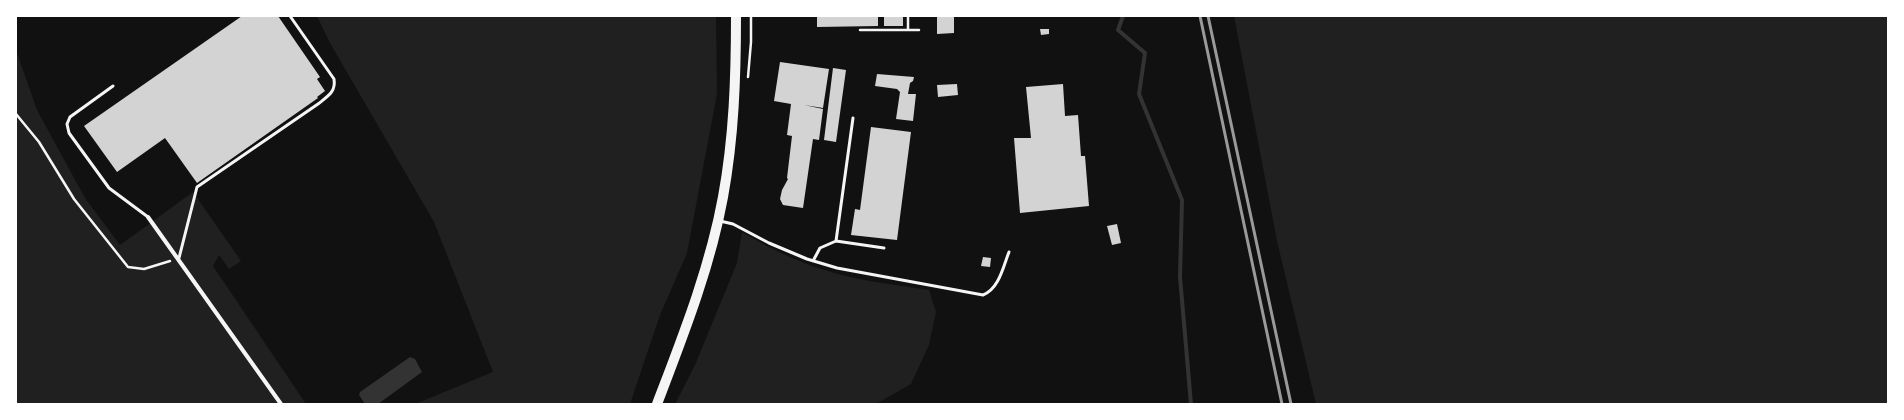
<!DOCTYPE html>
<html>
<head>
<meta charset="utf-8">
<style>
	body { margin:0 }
	#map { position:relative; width:1904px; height:420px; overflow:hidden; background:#111; font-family:"Nunito Sans",sans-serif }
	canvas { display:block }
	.frame { position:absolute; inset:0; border:17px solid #fff; pointer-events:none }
</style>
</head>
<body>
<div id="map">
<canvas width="1904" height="420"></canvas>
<div class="frame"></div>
</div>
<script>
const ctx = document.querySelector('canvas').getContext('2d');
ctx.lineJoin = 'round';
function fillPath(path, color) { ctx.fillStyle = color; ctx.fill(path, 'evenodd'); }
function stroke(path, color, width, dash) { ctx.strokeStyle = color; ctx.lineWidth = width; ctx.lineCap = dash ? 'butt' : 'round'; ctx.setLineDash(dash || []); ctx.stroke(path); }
fillPath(new Path2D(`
	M317,16H716L717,94L687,253L660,315L630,404H415L493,372L434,222L330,43Z
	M1234,16H1888V404H1316L1277,241Z
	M16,50L37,110L85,198L120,245L193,192L241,261L229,269L219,255L213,266L306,404H16Z
	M742,232C772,250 804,265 838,274C867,282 899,285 929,290L936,312L929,345L911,384L876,404H675L695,365L737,263Z`), '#202020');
fillPath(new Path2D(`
	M410,357L415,359L422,372L378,404H365L359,395L360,392Z`), '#333');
stroke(new Path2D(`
	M1123,16L1118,30L1145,53L1139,94L1182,200L1180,277L1191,404`), '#333', 4);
fillPath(new Path2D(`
	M242,16H278L320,77L317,79L325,91L317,97L318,98L197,183L165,138L117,172L84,126Z
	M817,16H878V26L817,27Z
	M884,16H903V26H884Z
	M937,16H954V33L937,34Z
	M1040,29H1049V34L1041,35Z
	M780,62L829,69L823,108L804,105L823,109L819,140L813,139L803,208L783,205L780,199L782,190L788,179L787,178L792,136L787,135L791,104L774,101Z
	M833,68L846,70L836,142L824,140Z
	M877,74L914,77L913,81L910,83L908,94H916L913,121L896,119L900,92L897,89L875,86Z
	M957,84L958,95L938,97L937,85Z
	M1063,84L1065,116L1078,115L1081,156H1085L1089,206L1020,213L1014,138H1031L1026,87Z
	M871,127L911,132L897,240L851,235L855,209L860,210Z
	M1117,224L1121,243L1112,245L1107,226Z
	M983,257L991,258L990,267L981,266Z`), '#d3d3d3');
stroke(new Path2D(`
	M860,30H919
	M908,30V16
	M748,77L751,42V16
	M16,114L39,142L74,199L128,267L144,269L170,261`), '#f5f5f5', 2.5);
stroke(new Path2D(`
	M113,86L70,117L67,124L69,133L109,188L148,217
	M720,221L733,224L769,243L807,259L837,268L983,295C999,289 1003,267 1009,252
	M836,241L884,248
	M179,258L197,187L318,104C328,96 336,92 334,79L290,16
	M813,261L820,248L836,241L853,118`), '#f5f5f5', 3);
stroke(new Path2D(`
	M148,217L281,404`), '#f5f5f5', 4);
stroke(new Path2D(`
	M657,404C683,336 710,268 723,197C734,137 736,77 736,16`), '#f5f5f5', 10);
stroke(new Path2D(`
	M1200,16L1282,404
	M1208,16L1291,404`), '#9a9a9a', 3);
</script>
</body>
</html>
